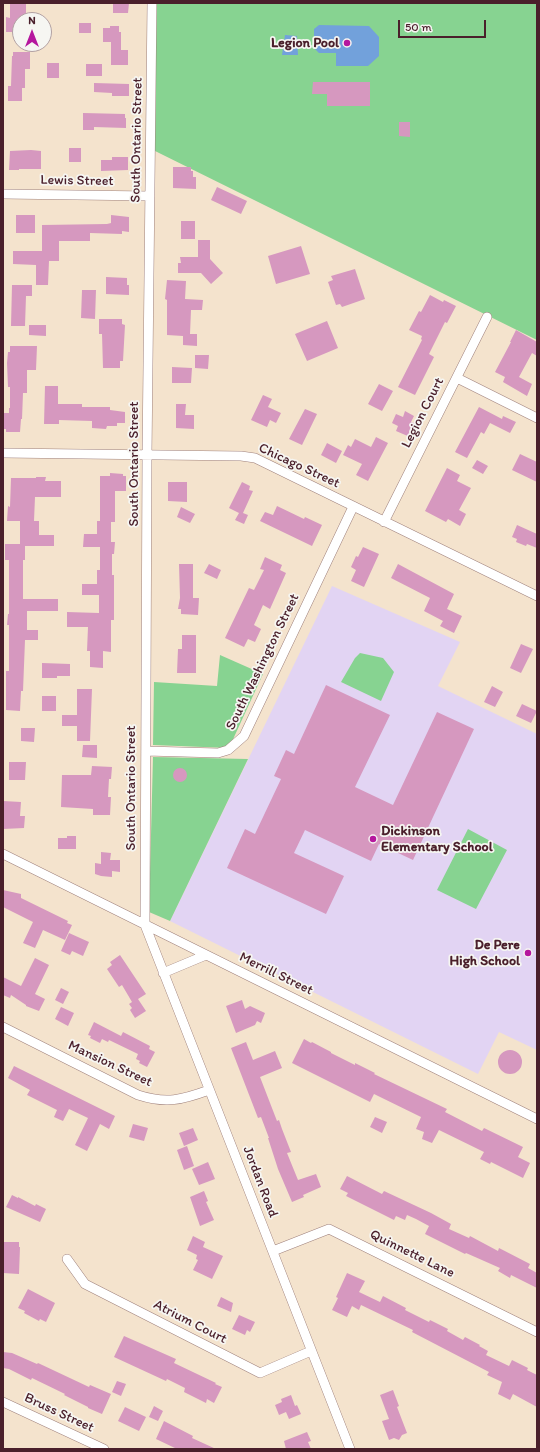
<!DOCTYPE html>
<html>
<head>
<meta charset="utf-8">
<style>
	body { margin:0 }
	#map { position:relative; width:540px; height:1452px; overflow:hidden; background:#f4e3cd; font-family:Itim,sans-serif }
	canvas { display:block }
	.frame { position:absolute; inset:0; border:4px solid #4a1f2b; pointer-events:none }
	.north { position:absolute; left:12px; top:12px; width:40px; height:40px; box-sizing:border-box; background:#f6f6f2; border:1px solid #b1a0a2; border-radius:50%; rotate:0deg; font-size:11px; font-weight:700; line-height:16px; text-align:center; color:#4a1f2b }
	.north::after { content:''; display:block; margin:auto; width:14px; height:18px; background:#b5179e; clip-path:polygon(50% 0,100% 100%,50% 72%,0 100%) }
	.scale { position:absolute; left:398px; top:20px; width:88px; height:18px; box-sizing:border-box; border:2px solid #4a1f2b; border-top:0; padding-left:5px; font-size:12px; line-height:14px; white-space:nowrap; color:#4a1f2b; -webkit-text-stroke:3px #f6f6f2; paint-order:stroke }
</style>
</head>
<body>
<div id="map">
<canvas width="540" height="1452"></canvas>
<div class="frame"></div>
<div class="north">N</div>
<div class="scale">50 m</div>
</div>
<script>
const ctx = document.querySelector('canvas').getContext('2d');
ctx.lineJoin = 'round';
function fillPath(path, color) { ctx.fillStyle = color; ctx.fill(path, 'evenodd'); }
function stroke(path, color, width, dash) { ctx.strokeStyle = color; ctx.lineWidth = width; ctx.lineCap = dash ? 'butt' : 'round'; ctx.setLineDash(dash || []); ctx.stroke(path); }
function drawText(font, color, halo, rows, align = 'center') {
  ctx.font = font + ' Itim,sans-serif'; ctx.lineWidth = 3.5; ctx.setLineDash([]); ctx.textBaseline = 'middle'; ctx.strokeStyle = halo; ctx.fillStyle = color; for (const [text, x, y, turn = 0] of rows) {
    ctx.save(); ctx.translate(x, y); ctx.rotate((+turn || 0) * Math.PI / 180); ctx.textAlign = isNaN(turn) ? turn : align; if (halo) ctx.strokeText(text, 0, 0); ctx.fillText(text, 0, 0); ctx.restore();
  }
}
fillPath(new Path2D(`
	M332,586L460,642L438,686L537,734V1050L499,1032L478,1074L170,921Z`), '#e2d4f3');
fillPath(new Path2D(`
	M152,3H537V340L151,149Z
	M360,653L383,658L394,672L381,701L341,682L355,658Z
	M220,655L263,674L229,748L153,745L154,682L217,686Z
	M153,757L248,759L170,921L149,912Z
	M468,829L507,850L476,909L437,890Z`), '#87d391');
fillPath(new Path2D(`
	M319,25L369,26L379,37V56L368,66H336V53H319L314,48V29Z
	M285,35L297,36L298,55H282Z`), '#72a1db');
fillPath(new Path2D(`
	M10,3H26V20H20V32H6V17L10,18Z
	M113,3H129L128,13H113Z
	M79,23H91V33H79Z
	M110,26H119V32H121V50H128V65H111V42H103V28H110Z
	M13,52H30V69H25V88H22V101H8V86H11L12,56H13Z
	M47,63H59V78H47Z
	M86,64H102V76H86Z
	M313,82H370V106H327V94H312Z
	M94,83L129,84V96H112V93L94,92Z
	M83,113L125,114V118H126V128L94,127V130H83Z
	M399,122H410V137L399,136Z
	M69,148H81V162H69Z
	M31,150L41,151V169H19V170H9L10,151Z
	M112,157H128V170L101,171V160H112Z
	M173,167H191V171H193V177H196V189L173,188Z
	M217,187L247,201L241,214L211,200Z
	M16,215H35V233H16Z
	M111,215L129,217V232L122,231V234L90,233V241H59V261H49L48,285H36V265L13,264V251H42V225L107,224L111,223Z
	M181,221H195V239H181Z
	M198,240H210V259L223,273L211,284L201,273H178V263H181L180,257H198Z
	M301,246L310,274L276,284L268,256Z
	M355,269L365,299L342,307L340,304L336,305L328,282L333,280L331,276Z
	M106,277L127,278V285H129V295L106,294Z
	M167,280L186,281L185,299L203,300L202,310H191L190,334H197V346L183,345V336L167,335V300L165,299Z
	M12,285H32V296H26L25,326H11Z
	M82,290H96L95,319L81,318Z
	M430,295L443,302L444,300L456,306L447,323L445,322L429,354L434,357L415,395L398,387L422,340L421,339L422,336L409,330L419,311L421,312Z
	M99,319H122V324L125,325L123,361H120V368H103L102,334H99Z
	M327,321L338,348L307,361L295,334Z
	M29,325H46V336L29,335Z
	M516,330L537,342V356L532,353L519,377L532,384L527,396L503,382L505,377L495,372L511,342H510Z
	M10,346H37L36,370H27V393H23L22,419H21L20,432H6V429H3V413H9V408H10V387H8L7,363L8,352H10Z
	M195,355H209L208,369L195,368Z
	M172,367L192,368L191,383H172Z
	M379,384L393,391L382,411L368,404Z
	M45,386H58V404H82V407H110V410L125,412V423H117V426H107L106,429L92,428V421L59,420V424H44Z
	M263,395L272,399L268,407L281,413L276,423L270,420L267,427L251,420Z
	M176,404H186L185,415H194V429L176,428Z
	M479,407L502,419L503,416L516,422L510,433L490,423L484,434L481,432L467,458L455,452Z
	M305,409L317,414L302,445L289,439Z
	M405,411L414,416L411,422L417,424L410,437L396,431L398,426L392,423L396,414L403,417Z
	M376,437L388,443L368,481L356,475L362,464L343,455L348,445L351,447L355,439L371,447Z
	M327,443L342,451L336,463L321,455Z
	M520,454L537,462V482L512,470Z
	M477,460L488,466L483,474L472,468Z
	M447,468L460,475L457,481L471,488L459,510L466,514L460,526L448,519L446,522L425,511Z
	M110,473L123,474V476H126V491H115V522H111V542H115L114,554H112V575H114V620H111V652L103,651V668L90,667V651H87L88,627H67V612L99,613V595H82V584H97V570H100V547H83L84,534H97V521H100V476H110Z
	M36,477H46L45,481H61V497H35L34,521H39V535H54V546H25V560H23V599H58V611H27V630H38V640H25L23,691H21L20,711L6,710V671H9V625H7L8,614H9V560H5V544H20V521H7L8,506L10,507L11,478H36Z
	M168,482H187V502L168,501Z
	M242,482L250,486L249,490L253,491L243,513L248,515L244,524L235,520L239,513L229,508Z
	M277,506L304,519L305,517L322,525L312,546L260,521L265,512L273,515Z
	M181,507L195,514L190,523L177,517Z
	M517,525L537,534V548L527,544L526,546L516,542L517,539L512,537Z
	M363,547L379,554L364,587L351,581L356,570L351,567L356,556L358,557Z
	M265,557L282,565L280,570L286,573L270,609L263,605L254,625L261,629L255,642L248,639L244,647L225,638L249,588L254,590L264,570L260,569Z
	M179,564H193V598H199L198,615L181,614V609H178L180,598Z
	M209,564L221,570L217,579L204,573Z
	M398,564L454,594L447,609L462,616L454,633L440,626L443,621L424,611L430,598L391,578Z
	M182,635H196V673H177L178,649H182Z
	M521,644L533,649L521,673L510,668Z
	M42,663L70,664V676H57V678H42Z
	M326,685L390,715L355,787L393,805L437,712L474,729L413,860L379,844L371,861L305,830L294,853L344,876L326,914L227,868L245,829L255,834L281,779L274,776L286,750L294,754Z
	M492,686L503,692L495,707L484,702Z
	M77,689H92L90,741H77V726H62V715H77Z
	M42,696H56V711H42Z
	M522,704L537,711L531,723L516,716Z
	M21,728H35L34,742L21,741Z
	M83,745H97V758L82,757Z
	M9,762H26L25,780H9Z
	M92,766L112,767L111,779H109L108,797H111L110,815H93V809L61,807L62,775H91Z
	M173 775a7 7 0 1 1 14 0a7 7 0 1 1-14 0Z
	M3,801L21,802L20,816H25L24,828L3,829Z
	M67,836H76V849H58V838H67Z
	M101,852L111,853L110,860H120V872L112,871V877L101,876L95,874V863L101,864Z
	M3,890L21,894V898L68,921L67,923L72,925L65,940L43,930L35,948L23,943L33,922L3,907Z
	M69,933L89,942L83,956L72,951L70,955L61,951Z
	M120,955L146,994L138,999L146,1011L135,1018L130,1010L132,1008L129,1004L132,1002L122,985L119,987L107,969L112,965L110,962Z
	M35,958L49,965L35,994L45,999L39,1011L26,1006V1005L11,995L10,998L3,995V977L21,986Z
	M61,988L69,992L63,1004L55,1000Z
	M242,1000L245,1009L250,1006L265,1013L261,1023L257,1021L255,1025L236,1033L226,1006Z
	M61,1007L74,1013L68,1026L55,1019Z
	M94,1022L121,1036L123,1032L150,1046L149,1049L155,1052L147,1067L139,1063L140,1061L136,1059L138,1054L109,1040L108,1042L102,1039L100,1043L90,1038L91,1036L88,1035Z
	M304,1039L311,1043L312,1042L331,1052V1053L355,1065V1063L375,1073L374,1074L447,1109L445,1112L482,1131L484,1128L523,1147L518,1157L530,1163L523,1178L491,1162L490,1164L480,1159L484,1152L439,1130L432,1143L422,1139L424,1132L416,1129L421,1117L374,1094L370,1102L292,1063Z
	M246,1042L253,1060L275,1051L282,1068L260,1077L277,1121L279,1120L282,1129L291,1152L287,1153L298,1180L316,1174L321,1187L303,1195L304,1197L292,1202L278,1169L268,1138H269L261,1117L258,1118L231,1048Z
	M498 1062a12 12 0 1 1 24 0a12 12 0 1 1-24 0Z
	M14,1066L115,1116L109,1129L100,1124L87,1151L75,1145L88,1118L69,1109L63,1121L54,1117L57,1110L27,1095L30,1090L8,1078Z
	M375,1117L387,1122L382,1133L370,1127Z
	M133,1124L148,1128L144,1141L129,1137Z
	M193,1128L198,1140L184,1146L179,1133Z
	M187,1146L194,1166L184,1170L177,1150Z
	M208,1162L215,1179L199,1185L192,1169Z
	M347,1176L382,1194L384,1191L431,1213L451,1224L449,1229L469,1238L470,1236L498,1251L499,1248L530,1264L528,1268L537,1273V1288L511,1275L510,1278L498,1271L500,1268L466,1253L465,1254L425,1234L429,1226L416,1219L407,1215L405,1220L396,1216L394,1220L346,1196L348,1193L340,1189Z
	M204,1191L208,1201L206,1202L214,1220L200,1226L190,1197Z
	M12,1195L18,1198V1197L35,1206L36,1204L46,1209L40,1222L6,1207Z
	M193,1236L205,1242L203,1247L223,1256L212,1279L193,1270L198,1260L196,1259L197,1255L187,1250Z
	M3,1242H19V1247H20L19,1274L3,1273Z
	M347,1273L365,1281L359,1292L380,1302L383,1296L406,1308L405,1310L429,1322L430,1320L448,1329L447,1331L463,1340L465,1337L480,1345L479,1346L488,1351L486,1355L509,1366L512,1360L528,1368L527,1370L537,1375V1407L513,1394L510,1400L498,1394L502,1382L487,1375L489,1372L412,1332L413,1330L361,1305L359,1310L352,1306L347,1317L332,1310L338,1298L336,1297Z
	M28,1289L55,1303L46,1322L40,1319L39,1321L24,1313L25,1311L18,1308Z
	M221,1297L233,1303L231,1312L217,1306Z
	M239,1315L255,1322L250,1332L247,1330L245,1335L232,1329Z
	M124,1336L176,1359L174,1363L216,1383L215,1384L222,1387L214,1403L207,1399L206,1403L184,1392L185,1388L167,1379L166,1381L114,1357Z
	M3,1352L12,1353L37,1364L38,1363L89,1387L90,1385L111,1394L102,1414L88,1408V1407L64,1395L65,1394L32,1378L31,1380L9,1369L3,1368Z
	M117,1381L126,1384L121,1396L112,1392Z
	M393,1390L399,1406L397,1407L407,1433L402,1435L399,1440L394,1438L389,1440L382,1421L389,1419L380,1395Z
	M291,1395L295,1406L297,1405L301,1414L289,1419L286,1412L279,1415L275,1405L282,1402L281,1399Z
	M154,1406L163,1411L158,1421L149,1417Z
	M125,1407L146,1417L139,1431L118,1421Z
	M164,1421L193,1436L192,1438L216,1449H177L156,1439Z
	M307,1432L311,1441L308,1442L311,1449H286L284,1441Z`), '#d698bf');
const street = new Path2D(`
	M152,3L147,455L145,925L350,1449
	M3,194L150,196
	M457,378L537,418
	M3,453L241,456L255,458L537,596
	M384,522L487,317
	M146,751L218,753L228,750L244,736L353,507
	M3,854L537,1119
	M163,973L206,955
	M3,1027L138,1095C166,1104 182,1100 209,1090
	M273,1251L329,1229L537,1332
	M67,1259L85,1284L260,1373L311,1351
	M3,1402L104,1449`);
stroke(street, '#9f817c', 10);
stroke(street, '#fff', 9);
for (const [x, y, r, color] of [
	[347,43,4,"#b5179e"],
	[373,839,4,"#b5179e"],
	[528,953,4,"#b5179e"]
]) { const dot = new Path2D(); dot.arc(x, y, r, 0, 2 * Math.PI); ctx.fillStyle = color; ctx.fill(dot); stroke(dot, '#f6f6f2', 1.5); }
drawText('bold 14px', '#4a1f2b', '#f6f6f2', [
	["Legion Pool",339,43],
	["Dickinson",381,831,"left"],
	["Elementary School",381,847,"left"],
	["De Pere",520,945],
	["High School",520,961]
], 'right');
drawText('14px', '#4a1f2b', '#f6f6f2', [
	["South Ontario Street",137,140,-89],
	["Lewis Street",77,181,1],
	["Legion Court",423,413,-63],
	["South Ontario Street",134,464,-90],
	["Chicago Street",299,466,25],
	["South Washington Street",263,662,-64],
	["South Ontario Street",131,788,-90],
	["Merrill Street",276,974,26],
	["Mansion Street",110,1064,25],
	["Jordan Road",260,1182,69],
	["Quinnette Lane",412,1254,26],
	["Atrium Court",190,1322,27],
	["Bruss Street",59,1413,25]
]);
</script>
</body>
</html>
